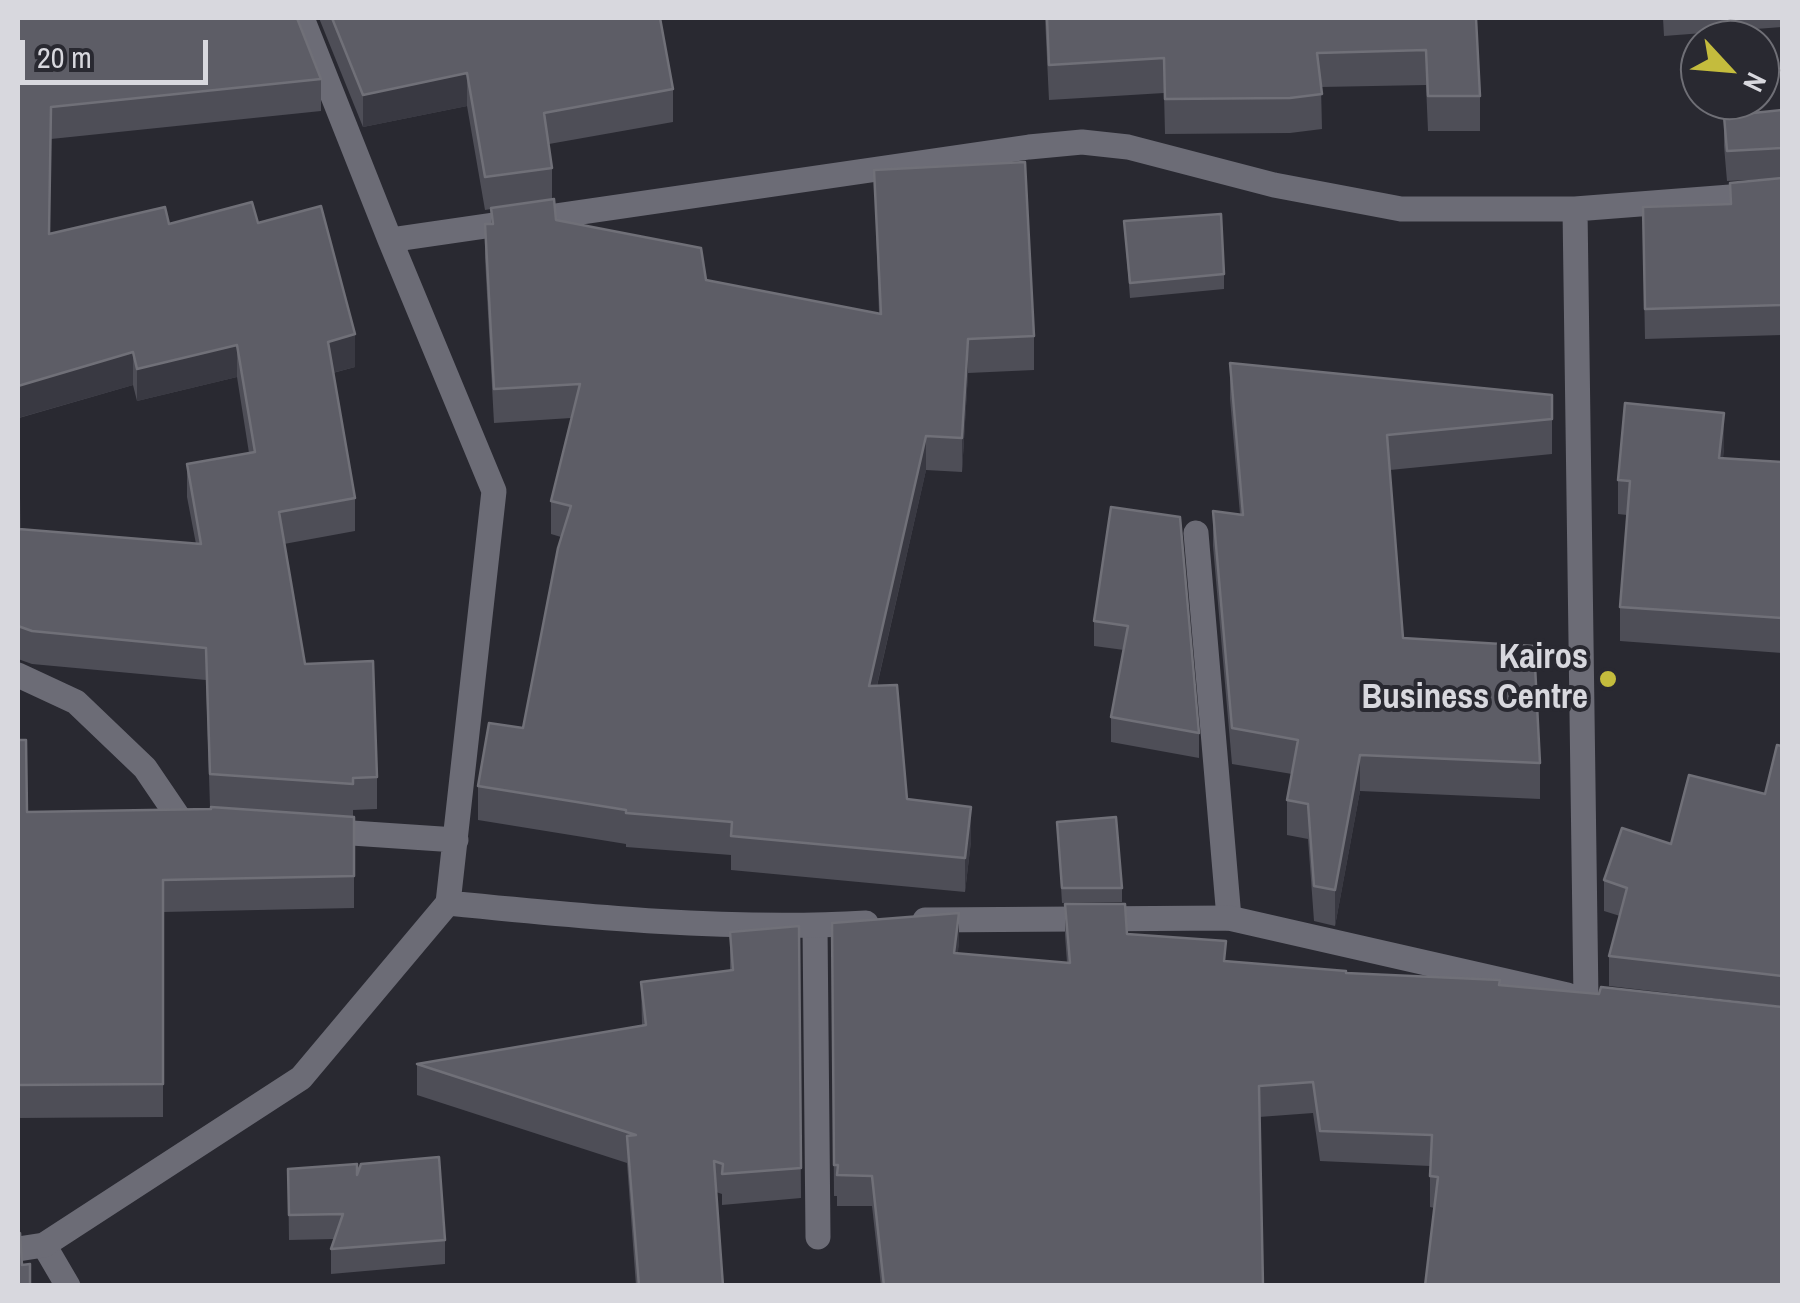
<!DOCTYPE html>
<html>
<head>
<meta charset="utf-8">
<style>
	body { margin:0 }
	#map { position:relative; width:1800px; height:1303px; overflow:hidden; background:#292931; font-family:"Archivo Narrow",sans-serif }
	canvas { display:block }
	.frame { position:absolute; inset:0; border:20px solid #d8d8de; pointer-events:none }
	.north { position:absolute; left:1680px; top:20px; width:100px; height:100px; box-sizing:border-box; background:#292931; border:2px solid #6f6f76; border-radius:50%; rotate:116deg; font-size:28px; font-weight:700; line-height:40px; text-align:center; color:#d8d8de }
	.north::after { content:''; display:block; margin:auto; width:35px; height:45px; background:#c4bc3d; clip-path:polygon(50% 0,100% 100%,50% 72%,0 100%) }
	.scale { position:absolute; left:20px; top:40px; width:188px; height:45px; box-sizing:border-box; border:5px solid #d8d8de; border-top:0; padding-left:12px; font-size:30px; line-height:35px; white-space:nowrap; color:#d8d8de; -webkit-text-stroke:8px #292931; paint-order:stroke }
</style>
</head>
<body>
<div id="map">
<canvas width="1800" height="1303"></canvas>
<div class="frame"></div>
<div class="north">N</div>
<div class="scale">20 m</div>
</div>
<script>
const ctx = document.querySelector('canvas').getContext('2d');
ctx.lineJoin = 'round';
function stroke(path, color, width, dash) { ctx.strokeStyle = color; ctx.lineWidth = width; ctx.lineCap = dash ? 'butt' : 'round'; ctx.setLineDash(dash || []); ctx.stroke(path); }
function fillPath(path, color) { ctx.fillStyle = color; ctx.fill(path, 'evenodd'); }
function drawText(font, color, halo, rows, align = 'center') {
  ctx.font = font + ' "Archivo Narrow",sans-serif'; ctx.lineWidth = 8; ctx.setLineDash([]); ctx.textBaseline = 'middle'; ctx.strokeStyle = halo; ctx.fillStyle = color; for (const [text, x, y, turn = 0] of rows) {
    ctx.save(); ctx.translate(x, y); ctx.rotate((+turn || 0) * Math.PI / 180); ctx.textAlign = isNaN(turn) ? turn : align; if (halo) ctx.strokeText(text, 0, 0); ctx.fillText(text, 0, 0); ctx.restore();
  }
}
stroke(new Path2D(`
	M1196,533L1229,918
	M815,926L818,1237
	M44,1245L68,1286`), '#6c6c76', 25);
stroke(new Path2D(`
	M302,18L390,240L494,491L448,903
	M1575,209L1586,1000
	M390,240L1029,147L1082,142L1128,147L1274,185L1401,209H1575L1782,193
	M18,675L76,702L145,768L181,821L197,823
	M322,831L456,840
	M925,920L1229,918L1567,995
	M18,1249L44,1245L301,1078L448,903C587,917 727,931 866,923`), '#6c6c76', 25);
fillPath(new Path2D(`
	M18,18L321,79V111L51,139L49,234L169,224L258,223L355,367L333,373L355,498V531L284,544L305,664L377,777V809L353,810V817L210,807L206,680L32,664L18,659ZM237,377L249,453L187,464V497L196,544L19,529V418L133,385L137,401Z
	M319,18H660L673,89V122L549,144L552,168V199L556,220L706,280L879,313L874,170L1034,336V370L968,373L962,472L926,470L877,686L907,799L971,841L965,892L731,870V855L626,847V844L478,820V786L523,728L561,537L551,534V501L571,418L494,423L485,258V224H491V209L485,210L467,106L363,127Z
	M1045,18H1476L1480,96V131H1428L1426,85L1321,87L1322,129L1290,133L1165,134L1164,93L1049,100Z
	M1663,18H1782V27L1664,36Z
	M1782,110V335L1645,339L1643,237L1730,204V183L1771,179L1727,181L1724,146V116Z
	M1124,221L1224,274V289L1130,298Z
	M1230,363L1552,395V454L1390,470L1403,638L1540,763V799L1360,791L1335,926L1314,921L1308,839L1287,835V800L1292,774L1232,764L1213,546V511L1240,514L1230,399Z
	M1724,447L1723,458L1782,462V653L1620,641V607L1627,515L1618,514V480Z
	M1111,507L1199,733V758L1111,742V717L1124,650L1094,646V621Z
	M18,740L27,812L354,817V908L163,912V1117L18,1118Z
	M1782,742V1286L1430,1207V1166L1320,1161L1313,1113L1259,1117L1263,1286H881L872,1206H837V1196H834L832,923L959,944L957,953L1067,963L1065,935V904L1127,934L1226,961L1346,973L1599,994L1779,1006L1609,986V956L1620,916L1604,911V880L1765,794Z
	M1057,822L1122,888V902L1062,903Z
	M799,926L801,1198L722,1205V1194L716,1192L723,1286H636L627,1163L417,1095V1064L642,1025L641,982L730,971V932Z
	M288,1169L357,1175L445,1240V1264L331,1274V1249L334,1239L289,1240Z`), '#4e4e57');
fillPath(new Path2D(`
	M467,73V106L363,127V95Z
	M355,334V367L328,374V342Z
	M968,339V373L962,472V438Z
	M237,345V377L137,401V369Z
	M133,352V385L18,418V386Z
	M1724,413V447L1719,492V458Z
	M926,436V470L869,720V686Z
	M1360,755V791L1335,926V890Z
	M971,807V841L965,892V858Z
	M959,913V944L954,984V953Z`), '#393942');
const building = new Path2D(`
	M18,18H297L321,79L51,107L49,234L165,207L169,224L252,202L258,223L321,206L355,334L328,342L355,498L279,512L305,664L373,661L377,777L353,778V784L210,774L206,648L32,631L18,626ZM237,345L255,452L187,464L201,544L19,529L18,386L133,352L137,369Z
	M332,18H660L673,89L544,113L552,168L485,177L467,73L363,95Z
	M1047,18H1476L1480,96H1428L1426,50L1317,53L1322,94L1290,98L1165,99L1164,58L1049,65Z
	M1782,110V148L1727,151L1724,116Z
	M1025,162L1034,336L968,339L962,438L926,436L869,686L897,685L907,799L971,807L965,858L731,836L732,822L626,813V810L478,786L489,723L523,728L558,548L571,506L551,501L580,384L494,389L485,224H493L491,208L554,199L556,220L701,248L706,280L881,314L874,170Z
	M1782,178V305L1645,309L1643,207L1731,204L1730,183Z
	M1221,214L1224,274L1130,283L1124,221Z
	M1230,363L1552,395V419L1387,435L1403,638L1534,646L1540,763L1360,755L1335,890L1314,886L1308,804L1287,800L1298,740L1232,728L1213,511L1243,515Z
	M1625,403L1724,413L1719,458L1782,462V618L1620,607L1630,481L1618,480Z
	M1111,507L1180,517L1199,733L1111,717L1128,626L1094,621Z
	M18,740H26L27,812L211,809V807L354,817V876L163,880V1084L18,1085Z
	M1782,742V976L1609,956L1627,888L1604,880L1622,828L1671,844L1689,775L1765,794L1777,745L1782,746Z
	M1116,817L1122,888H1062L1057,822Z
	M1065,904H1125L1127,934L1226,941L1224,961L1346,971V973L1500,980L1499,985L1599,994L1601,987L1782,1007V1286H1425L1438,1177L1430,1176L1432,1135L1320,1131L1313,1082L1259,1086L1263,1286H884L872,1176L837,1175L838,1165H834L832,923L959,913L954,953L1070,963Z
	M799,926L801,1168L722,1174L723,1164L714,1161L723,1286H639L627,1136L636,1135L417,1064L646,1025L641,982L733,970L730,932Z
	M439,1157L445,1240L331,1249L343,1214L289,1215L288,1169L357,1164V1175L361,1164Z
	M18,1232L20,1233L22,1265L30,1264V1286H18Z`);
fillPath(building, '#5d5d66');
stroke(building, '#707078', 2.5);
for (const [x, y, r, color] of [
	[1608,679,10,"#c4bc3d"]
]) { const dot = new Path2D(); dot.arc(x, y, r, 0, 2 * Math.PI); ctx.fillStyle = color; ctx.fill(dot); stroke(dot, '#292931', 4); }
drawText('bold 35px', '#d8d8de', '#292931', [
	["Kairos",1588,659],
	["Business Centre",1588,699]
], 'right');
</script>
</body>
</html>
